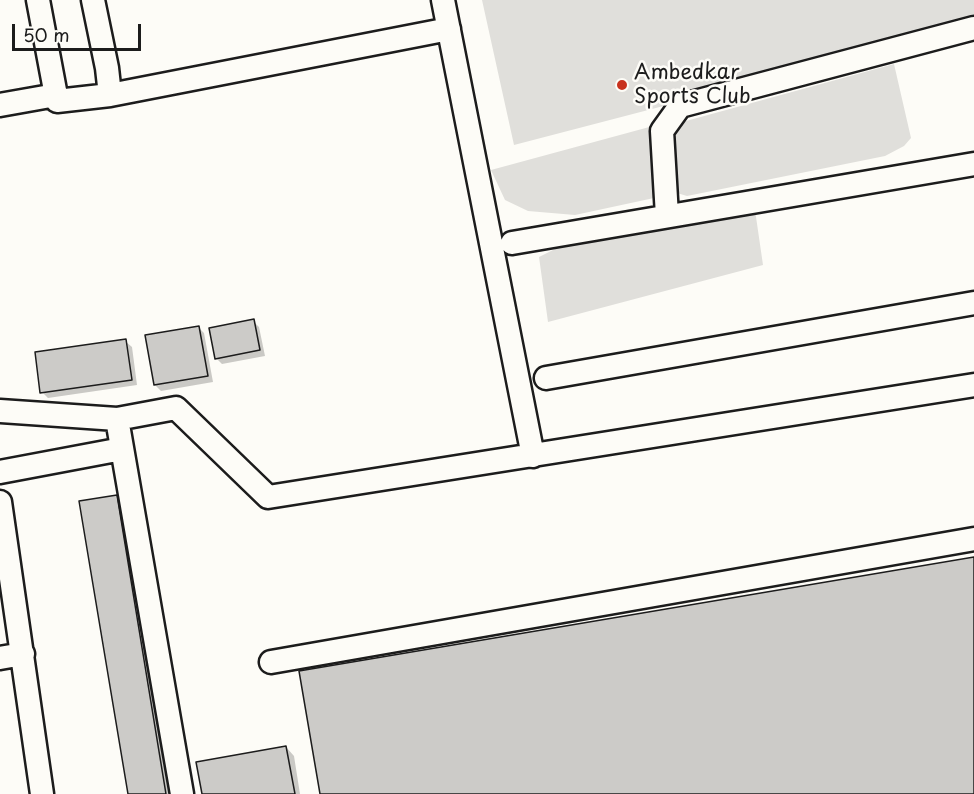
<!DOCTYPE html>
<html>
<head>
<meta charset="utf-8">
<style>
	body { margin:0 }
	#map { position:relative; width:974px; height:794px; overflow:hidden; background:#fdfcf7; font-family:"Playpen Sans",sans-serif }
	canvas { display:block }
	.scale { position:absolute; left:12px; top:24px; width:129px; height:27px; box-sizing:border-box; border:3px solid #1c1c1c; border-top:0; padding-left:8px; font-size:18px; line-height:21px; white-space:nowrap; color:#1c1c1c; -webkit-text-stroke:4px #fdfcf7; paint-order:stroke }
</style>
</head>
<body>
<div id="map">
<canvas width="974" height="794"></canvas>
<div class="scale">50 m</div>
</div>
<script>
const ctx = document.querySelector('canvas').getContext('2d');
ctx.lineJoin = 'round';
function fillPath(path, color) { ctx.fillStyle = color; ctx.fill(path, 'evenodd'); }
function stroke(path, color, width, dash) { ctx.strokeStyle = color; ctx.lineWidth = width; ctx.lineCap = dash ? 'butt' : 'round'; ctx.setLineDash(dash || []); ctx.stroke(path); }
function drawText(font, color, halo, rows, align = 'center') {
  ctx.font = font + ' "Playpen Sans",sans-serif'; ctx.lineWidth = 5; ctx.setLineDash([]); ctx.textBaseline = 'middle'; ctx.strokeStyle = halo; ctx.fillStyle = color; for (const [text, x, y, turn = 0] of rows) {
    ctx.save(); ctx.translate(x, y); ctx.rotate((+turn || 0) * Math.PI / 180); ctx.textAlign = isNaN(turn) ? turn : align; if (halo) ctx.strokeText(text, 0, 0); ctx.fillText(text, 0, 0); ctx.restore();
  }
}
fillPath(new Path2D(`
	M482,0H974V25L514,145Z
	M894,64L911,138L904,146L885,156L687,196L677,193L671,175L673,130L686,121Z
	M653,126L657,190L654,198L575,215L528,211L505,200L491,170Z
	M755,210L763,265L548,322L539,257L569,242Z`), '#e0dfdb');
fillPath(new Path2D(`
	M253,321L259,327L265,356L222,364L216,358Z
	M198,327L204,333L213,382L161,391L155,385Z
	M125,341L132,347L137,385L48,398L42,392Z
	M116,497L124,505L172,794H130Z
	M286,747L294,756L300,794H203Z`), '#0003');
const building = new Path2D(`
	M254,319L260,350L215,359L209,328Z
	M199,326L208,376L154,385L145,335Z
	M126,339L132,380L40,393L35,352Z
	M117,495L166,794H128L79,501Z
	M974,557V794H320L299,671Z
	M286,746L295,794H202L196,762Z`);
fillPath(building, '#cccbc8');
stroke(building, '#1c1c1c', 1.5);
const minor = new Path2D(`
	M38,0L57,101L110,95L449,29
	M93,0L107,68L110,95
	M443,0L533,456
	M0,105L56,95
	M667,216L662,131L680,106L974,28
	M512,243L974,164
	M546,378L974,303
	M0,411L117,419L176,408L268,497L974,385
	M117,419L182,794
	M0,472L122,449
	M0,502L42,794
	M0,658L23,654
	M271,662L974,539`);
stroke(minor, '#1c1c1c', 27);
stroke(minor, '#fdfcf7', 22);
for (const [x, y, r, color] of [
	[622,85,6,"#c8321e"]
]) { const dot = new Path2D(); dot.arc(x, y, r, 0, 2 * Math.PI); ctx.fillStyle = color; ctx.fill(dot); stroke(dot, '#fdfcf7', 2); }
drawText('21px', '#1c1c1c', '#fdfcf7', [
	["Ambedkar",634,73],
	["Sports Club",634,97]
], 'left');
</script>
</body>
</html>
